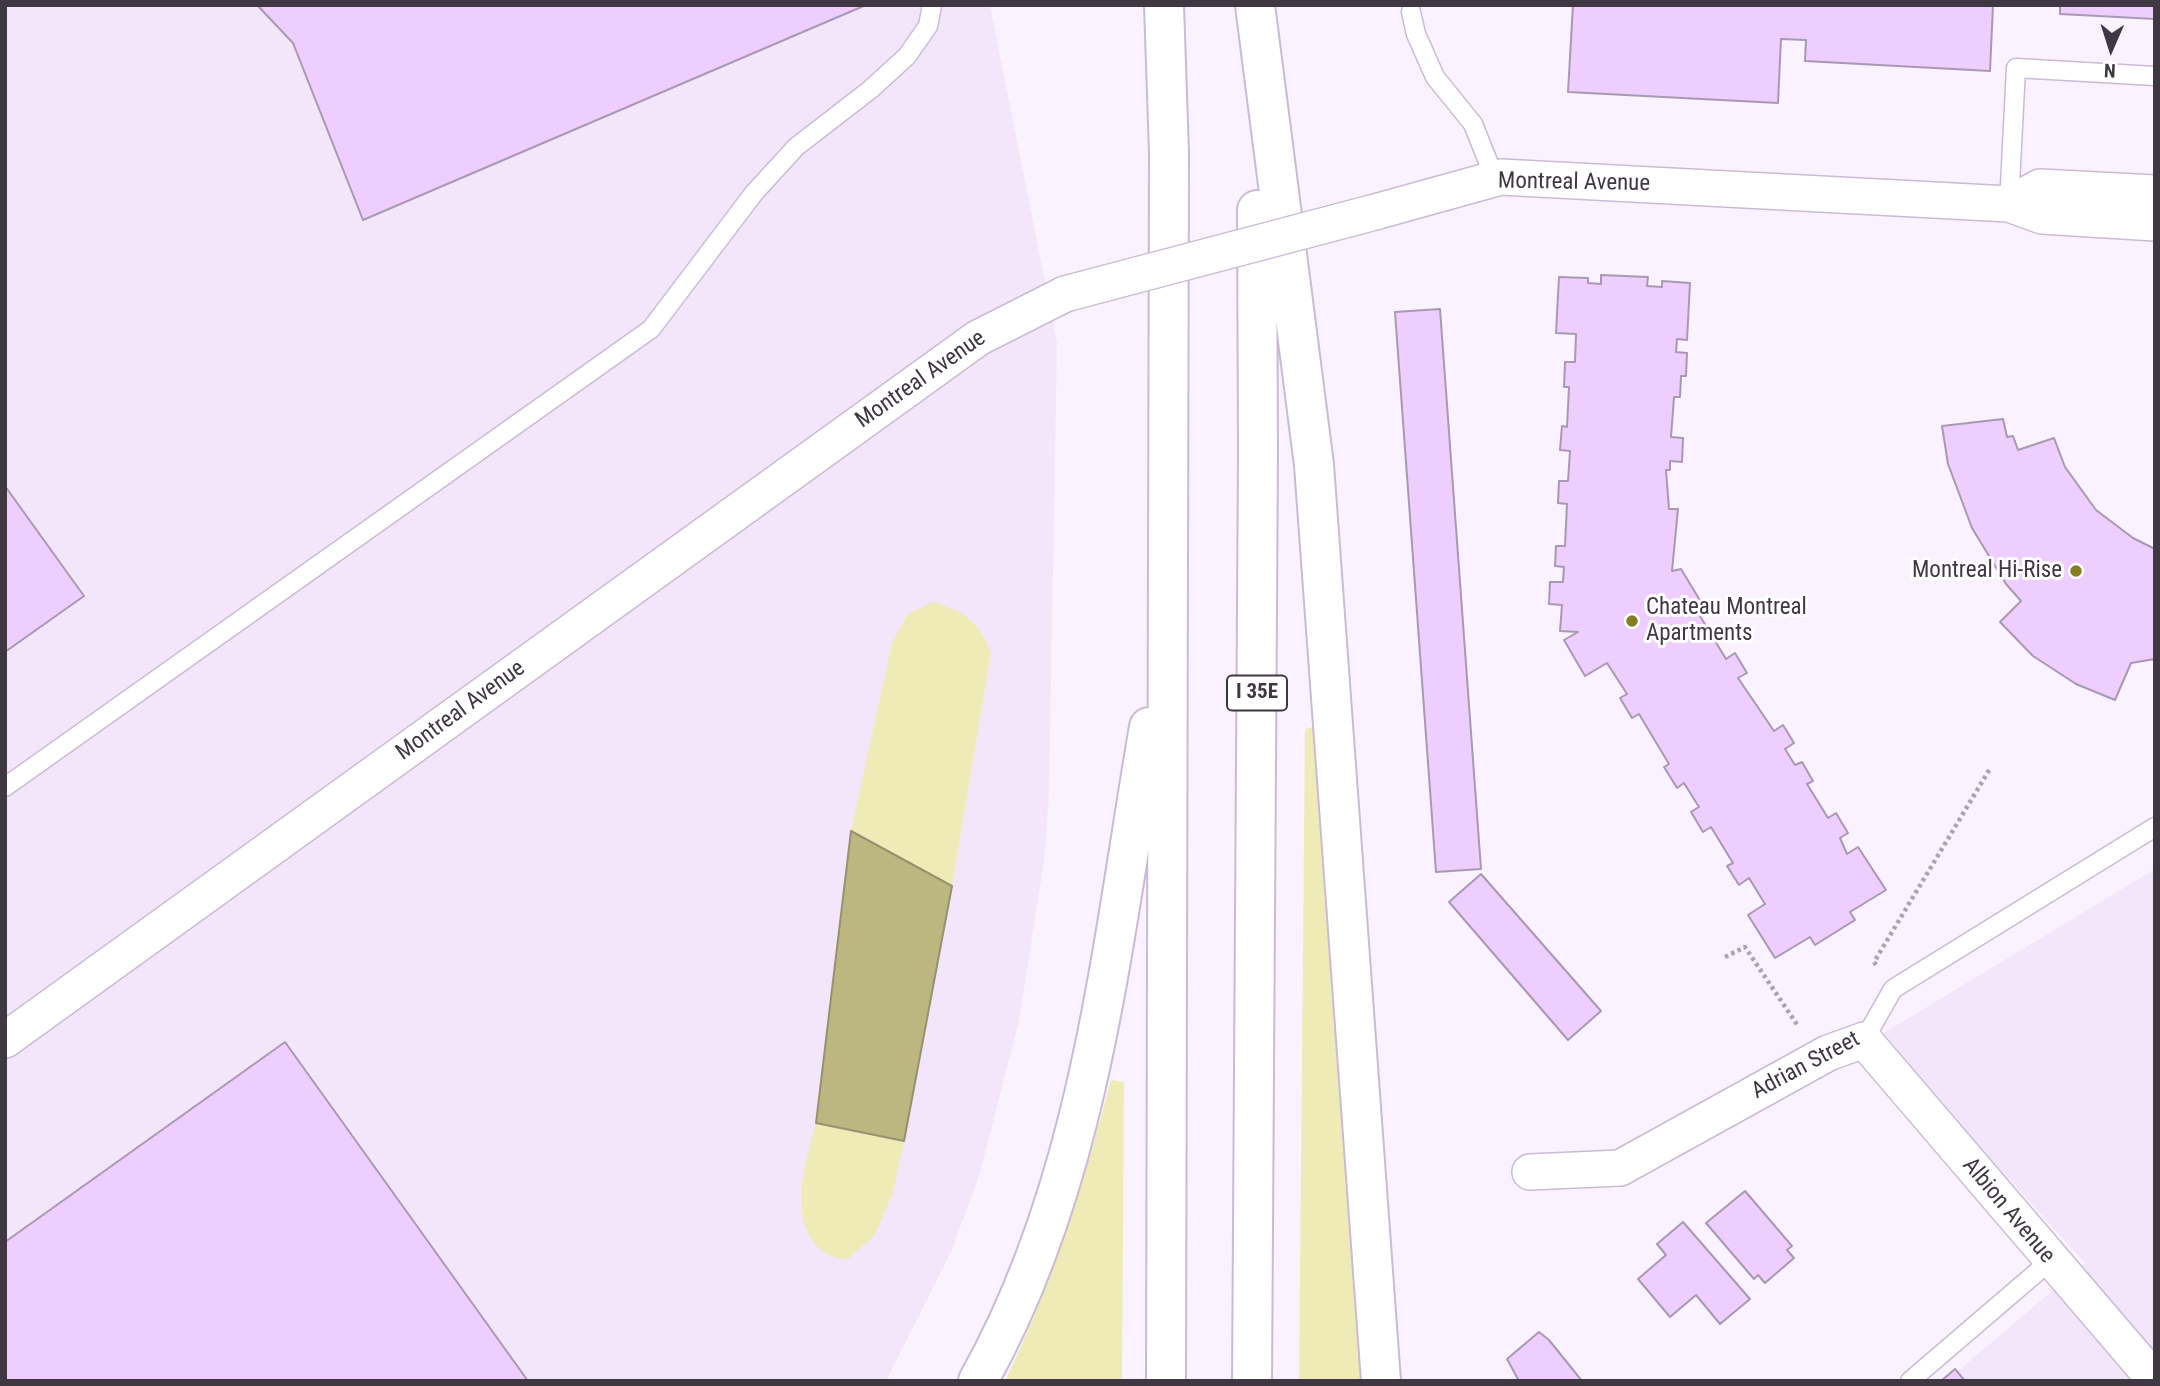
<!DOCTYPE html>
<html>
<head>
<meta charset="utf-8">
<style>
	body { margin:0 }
	#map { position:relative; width:2160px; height:1386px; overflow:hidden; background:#faf2fe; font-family:"Roboto Condensed",sans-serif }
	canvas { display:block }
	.frame { position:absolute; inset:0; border:7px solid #3f3843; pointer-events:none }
	.north { position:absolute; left:2076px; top:14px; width:70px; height:70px; -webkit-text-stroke:5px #fff; paint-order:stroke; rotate:183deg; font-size:19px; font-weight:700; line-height:28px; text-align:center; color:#3f3843 }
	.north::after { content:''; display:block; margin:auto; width:24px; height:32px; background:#3f3843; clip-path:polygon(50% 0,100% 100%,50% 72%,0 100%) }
</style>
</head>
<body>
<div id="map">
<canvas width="2160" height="1386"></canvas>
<div class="frame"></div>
<div class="north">N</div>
</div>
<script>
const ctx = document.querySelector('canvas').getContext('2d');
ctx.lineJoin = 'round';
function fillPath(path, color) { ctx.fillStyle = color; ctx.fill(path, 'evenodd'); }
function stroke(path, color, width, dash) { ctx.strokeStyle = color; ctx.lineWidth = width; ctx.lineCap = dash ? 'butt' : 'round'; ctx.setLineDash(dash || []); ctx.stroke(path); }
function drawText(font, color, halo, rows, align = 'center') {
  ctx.font = font + ' "Roboto Condensed",sans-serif'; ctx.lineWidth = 6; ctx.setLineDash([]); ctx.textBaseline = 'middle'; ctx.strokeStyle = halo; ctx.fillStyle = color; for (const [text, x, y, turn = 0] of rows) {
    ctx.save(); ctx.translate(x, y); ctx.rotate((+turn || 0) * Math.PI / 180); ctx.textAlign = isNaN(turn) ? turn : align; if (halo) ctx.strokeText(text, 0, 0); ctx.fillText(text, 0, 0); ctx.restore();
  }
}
fillPath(new Path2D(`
	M5,5H990L1057,343L1049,795L1044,861L1019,1021L979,1176L951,1252L886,1381H5Z
	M2155,869V1381H1946L2085,1263L1879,1036Z`), '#f3e6fa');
fillPath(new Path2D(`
	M933,602C965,612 979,621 991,653L952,886L851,831L892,643L908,614Z
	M1317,726L1367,1381H1299L1305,729Z
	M1111,1080L1124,1082L1122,1381H1005C1054,1279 1082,1189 1111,1080Z
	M816,1123L904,1141L893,1193L874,1236L847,1260C839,1258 827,1256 821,1250C786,1217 806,1162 816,1123Z`), '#efebb7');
const water = new Path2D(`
	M851,831L952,886L904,1141L816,1123Z`);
fillPath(water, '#bcb780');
stroke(water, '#96916e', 2);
const building = new Path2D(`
	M257,5H866L363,220L293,43Z
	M1573,5H1993L1990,71L1805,61L1806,40L1781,39L1778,103L1568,92Z
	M2060,5H2155V19L2060,14Z
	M1601,275L1648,277L1647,286L1662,287V281L1690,283L1687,340L1677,339L1676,352L1687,353L1686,376H1681L1680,397H1674L1671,437L1683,438L1682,462L1670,461V470H1666L1669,509H1678L1672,571L1681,569L1704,607L1697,611L1726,659L1735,653L1747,673L1738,678L1774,731L1783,725L1794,743L1785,749L1795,765L1802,762L1813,781L1807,784L1828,818L1836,813L1848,833L1840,838L1847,854L1858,847L1886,890L1850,912L1855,920L1815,945L1810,937L1775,958L1748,915L1765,904L1749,878L1739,885L1727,866L1733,863L1711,827L1703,832L1691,812L1699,807L1684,783L1677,788L1664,767L1669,764L1639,714L1632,718L1620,698L1627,694L1607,663L1585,676L1564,640L1578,632L1560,631L1562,605L1549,604L1550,582H1563L1564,567L1555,566L1556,546H1565L1567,504L1558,503L1559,481H1568L1570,451L1560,450L1562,426L1567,427L1569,387H1564L1565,362H1575L1576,334L1556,333L1559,277L1588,278V283L1601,284Z
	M1440,309L1481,869L1436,872L1395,312Z
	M2003,419L2007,437L2013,436L2018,450L2054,438L2065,467L2096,510L2133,538L2155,549V659L2131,663L2115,700L2076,684L2033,656L2000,622L2021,601L2006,584L1972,528L1948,464L1942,426Z
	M5,486L84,596L5,652Z
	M1481,874L1601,1011L1568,1040L1449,902Z
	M285,1042L528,1381H5V1242Z
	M1745,1191L1792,1246L1787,1250L1794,1258L1765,1283L1758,1275L1754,1279L1706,1223Z
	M1683,1222L1750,1299L1720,1324L1696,1295L1670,1317L1638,1279L1666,1255L1657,1244Z
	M1539,1332L1549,1340L1582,1381H1519L1507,1359Z
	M1955,1369L1965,1381H1941Z`);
fillPath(building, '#eeceff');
stroke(building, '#a998b2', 2);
const service = new Path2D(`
	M1411,12L1416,34L1435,77L1473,124L1495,179
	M2009,204L2016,68L2155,76
	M5,787L651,329L754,193L796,147L871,89L907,56L928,26L932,5
	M1864,1040L1893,989L2155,827
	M1910,1381L2050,1261`);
const minor = new Path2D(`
	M2009,204L2040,187L2155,193
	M1375,212L1501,177L2009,204L2042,216L2155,223
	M5,1040L978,338L1065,294
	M1530,1172L1620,1168L1828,1053L1864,1040L2155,1380`);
const motorway = new Path2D(`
	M1164,5L1169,153L1166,1381
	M1255,5L1314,465L1381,1381
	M978,1381C1090,1182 1111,948 1149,727
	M1252,1381L1258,452L1257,210`);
stroke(service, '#cbbad5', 21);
stroke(minor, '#cbbad5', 38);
stroke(motorway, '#cbbad5', 42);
stroke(new Path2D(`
	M1725,957L1745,947L1798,1026
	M1876,965L1874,962L1991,767`), '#aba3af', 4.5, [3.5, 3.5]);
stroke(service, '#fff', 18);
stroke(minor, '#fff', 35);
stroke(motorway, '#fff', 38);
const minorBridge = new Path2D(`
	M1065,294L1375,212`);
stroke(minorBridge, '#cbbad5', 38, []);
stroke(minorBridge, '#fff', 35);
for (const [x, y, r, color] of [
	[2076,571,7,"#867d23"],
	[1632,621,7,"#867d23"]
]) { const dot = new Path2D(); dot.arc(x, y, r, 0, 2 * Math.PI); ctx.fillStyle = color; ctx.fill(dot); stroke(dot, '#fff', 2.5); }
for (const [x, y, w] of [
	[1257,693,60]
]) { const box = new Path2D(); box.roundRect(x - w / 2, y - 17.5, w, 35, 5); ctx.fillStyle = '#fff'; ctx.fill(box); stroke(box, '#3f3843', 2); }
drawText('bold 21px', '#3f3843', null, [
	["I 35E",1257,693]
]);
drawText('23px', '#3f3843', '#fff', [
	["Montreal Avenue",1574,183,1],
	["Montreal Avenue",921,380,-35],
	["Montreal Avenue",461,711,-36],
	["Adrian Street",1806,1066,-28],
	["Albion Avenue",2008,1211,50]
]);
drawText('23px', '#3f3843', '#fff', [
	["Montreal Hi-Rise",2062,571],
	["Chateau Montreal",1646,608,"left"],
	["Apartments",1646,634,"left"]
], 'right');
</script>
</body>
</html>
